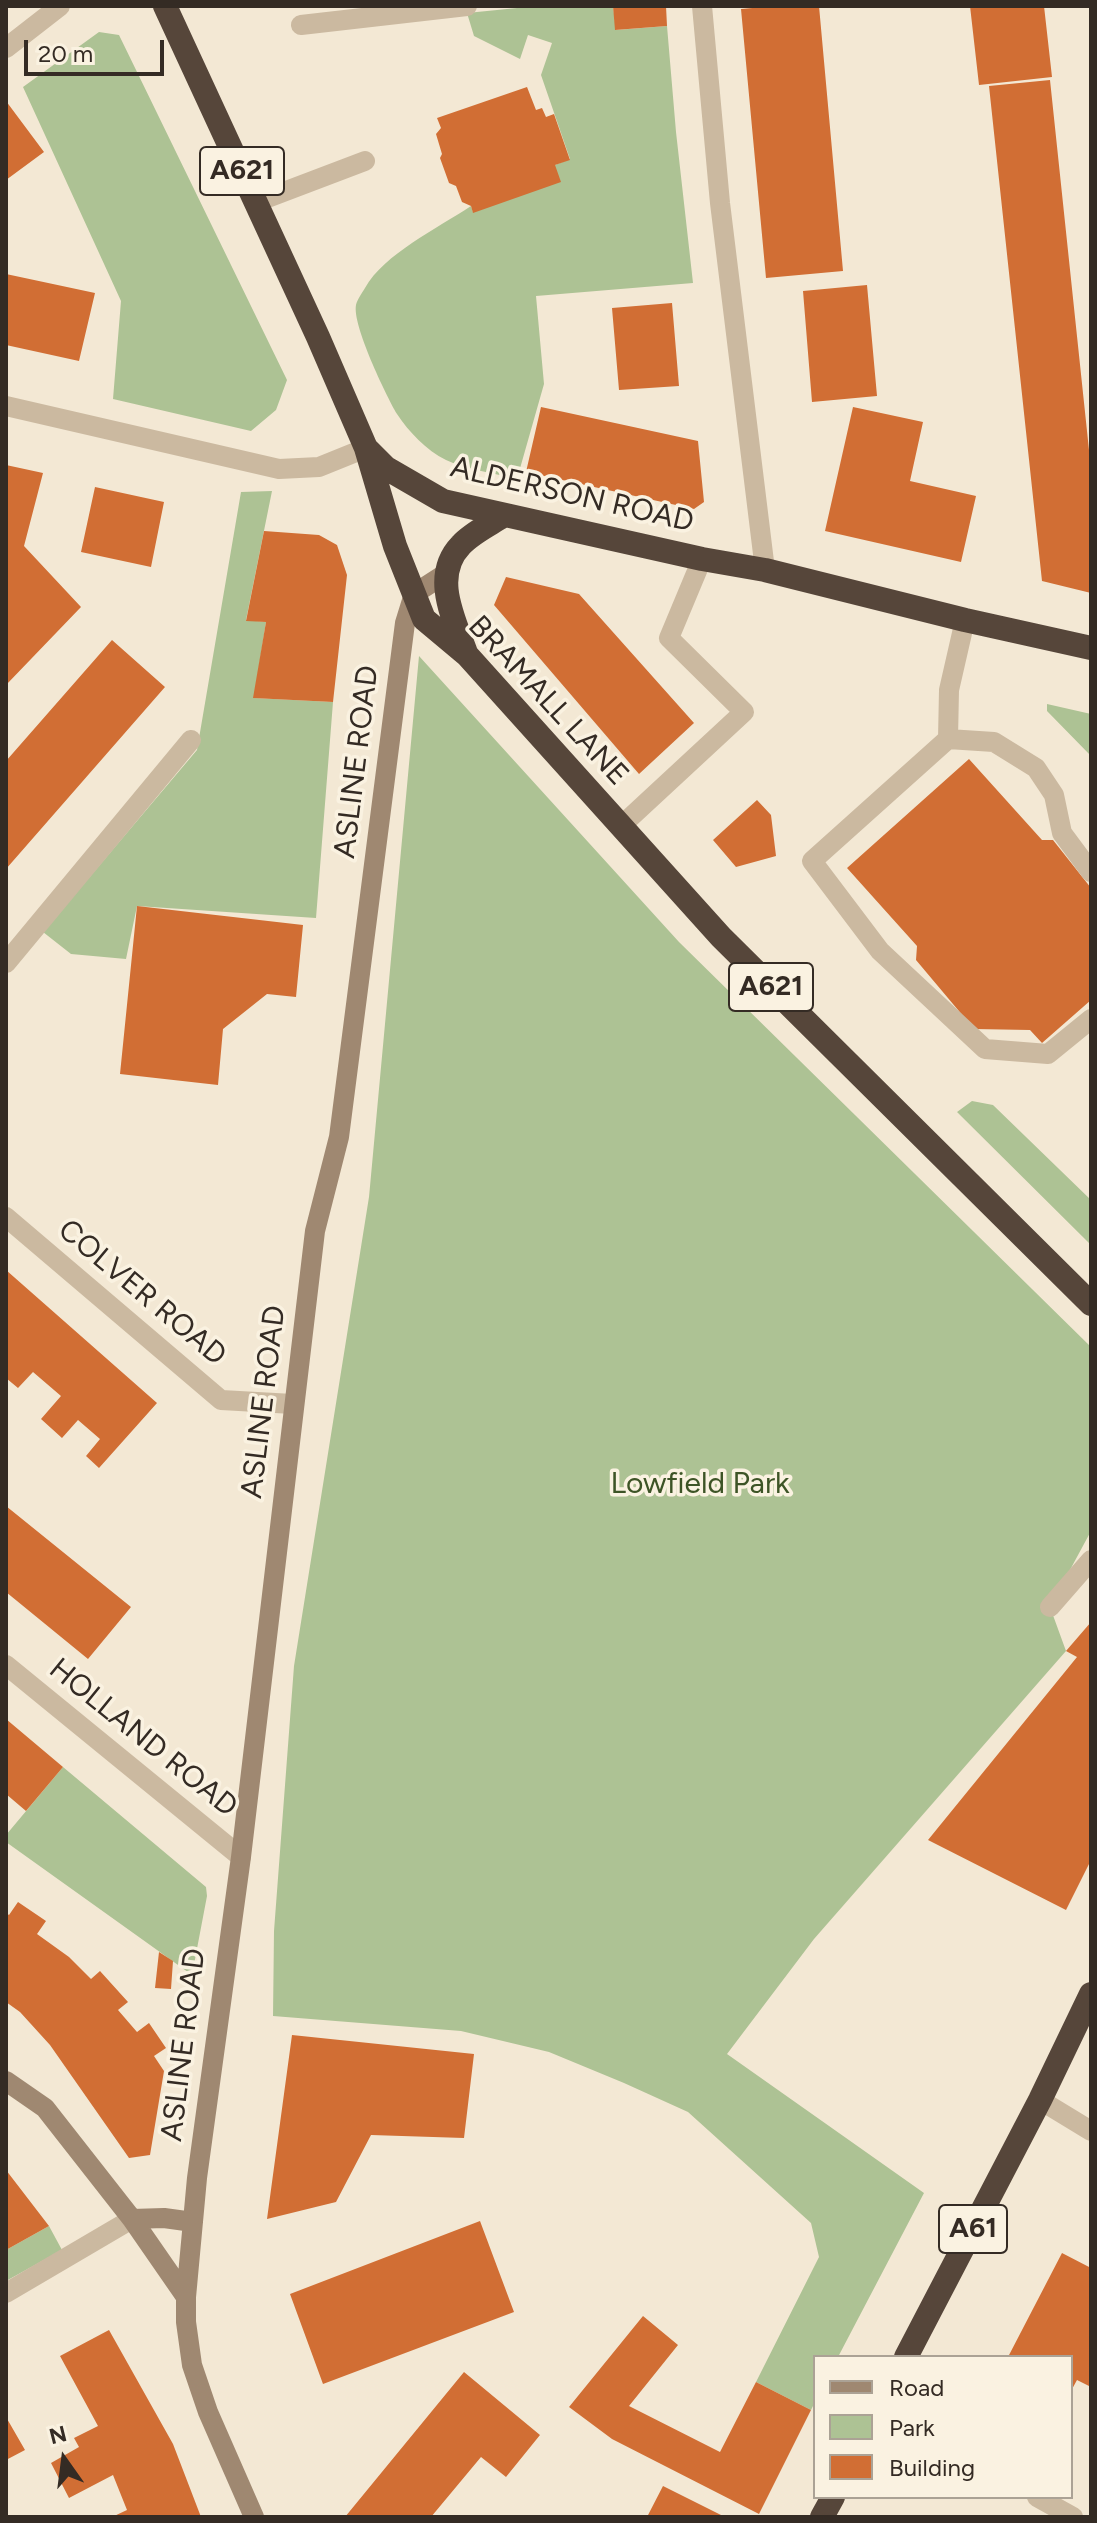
<!DOCTYPE html>
<html>
<head>
<meta charset="utf-8">
<style>
	body { margin:0 }
	#map { position:relative; width:1097px; height:2523px; overflow:hidden; background:#f3e8d4; font-family:Figtree,sans-serif }
	canvas { display:block }
	.frame { position:absolute; inset:0; border:8px solid #342b24; pointer-events:none }
	.legend { position:absolute; left:813px; top:2355px; width:260px; height:144px; box-sizing:border-box; background:#faf2e1; border:2px solid #aba295; margin:0; padding:10px 14px; list-style:none; font-size:24px; color:#342b24 }
	.legend li { display:flex; align-items:center; gap:16px; height:40px }
	.legend b { width:40px; border:2px solid #aba295 }
	.north { position:absolute; left:24px; top:2419px; width:80px; height:80px; -webkit-text-stroke:6px #faf2e1; paint-order:stroke; rotate:346deg; font-size:22px; font-weight:700; line-height:32px; text-align:center; color:#342b24 }
	.north::after { content:''; display:block; margin:auto; width:28px; height:36px; background:#342b24; clip-path:polygon(50% 0,100% 100%,50% 72%,0 100%) }
	.scale { position:absolute; left:24px; top:40px; width:140px; height:36px; box-sizing:border-box; border:4px solid #342b24; border-top:0; padding-left:10px; font-size:24px; line-height:28px; white-space:nowrap; color:#342b24; -webkit-text-stroke:6px #faf2e1; paint-order:stroke }
</style>
</head>
<body>
<div id="map">
<canvas width="1097" height="2523"></canvas>
<div class="frame"></div>
<ul class="legend">
<li><b style="height:10px;background:#9f8871"></b>Road</li>
<li><b style="height:22px;background:#adc294"></b>Park</li>
<li><b style="height:22px;background:#d16e34"></b>Building</li>
</ul>
<div class="north">N</div>
<div class="scale">20 m</div>
</div>
<script>
const ctx = document.querySelector('canvas').getContext('2d');
ctx.lineJoin = 'round';
function fillPath(path, color) { ctx.fillStyle = color; ctx.fill(path, 'evenodd'); }
function stroke(path, color, width, dash) { ctx.strokeStyle = color; ctx.lineWidth = width; ctx.lineCap = dash ? 'butt' : 'round'; ctx.setLineDash(dash || []); ctx.stroke(path); }
function drawText(font, color, halo, rows, align = 'center') {
  ctx.font = font + ' Figtree,sans-serif'; ctx.lineWidth = 7; ctx.setLineDash([]); ctx.textBaseline = 'middle'; ctx.strokeStyle = halo; ctx.fillStyle = color; for (const [text, x, y, turn = 0] of rows) {
    ctx.save(); ctx.translate(x, y); ctx.rotate((+turn || 0) * Math.PI / 180); ctx.textAlign = isNaN(turn) ? turn : align; if (halo) ctx.strokeText(text, 0, 0); ctx.fillText(text, 0, 0); ctx.restore();
  }
}
fillPath(new Path2D(`
	M537,6H613L616,30L667,26L676,132L693,283L536,296L544,384L517,479C495,473 467,470 446,460C426,450 409,432 397,414C386,395 352,325 356,305C357,300 362,293 365,288C384,254 438,228 471,206L473,212L555,165L570,159L541,75L552,43L528,35L520,59L474,36L467,13Z
	M99,32L119,35L287,380L276,410L251,431L113,399L121,301L23,87Z
	M272,491L246,620L266,622L254,698L333,702L316,918L137,906L126,959L71,954L43,932L197,750L241,492Z
	M419,656L679,942L1091,1347V1531L1050,1607L1066,1651L814,1939L727,2054L924,2193L838,2357H815V2402L811,2410L756,2382L819,2257L811,2223L688,2112L624,2083L549,2052L461,2031L273,2016L274,1931L294,1666L369,1197Z
	M1047,704L1091,714V756L1047,711Z
	M972,1101L993,1105L1091,1200V1245L957,1112Z
	M63,1767L206,1887L207,1896L192,1975L6,1842V1835Z
	M49,2226L62,2250L6,2281V2250Z`), '#adc294');
fillPath(new Path2D(`
	M613,6H666L667,26L615,30Z
	M775,6H819L843,271L766,278L741,9Z
	M970,6H1044L1052,77L979,85Z
	M1050,80L1091,469V593L1042,581L989,86Z
	M527,87L536,110L542,108L546,117L554,114L570,160L555,165L561,182L473,213L471,206L462,202L456,186L449,183L440,158L442,154L436,134L441,128L437,118Z
	M6,101L44,152L6,180Z
	M6,274L95,293L79,361L6,345Z
	M867,285L877,396L812,402L803,291Z
	M672,303L679,386L619,390L612,308Z
	M541,407L698,441L704,502L694,509L526,472Z
	M853,407L923,422L910,481L976,496L961,562L825,531Z
	M6,465L43,473L24,546L81,607L6,685Z
	M95,487L164,502L151,567L81,552Z
	M264,531L319,535L337,545L347,575L333,702L253,698L266,622L246,621Z
	M506,577L579,594L694,723L639,774L494,605Z
	M112,640L165,687L6,869V761Z
	M969,759L1042,840H1053L1091,888V1000L1042,1043L1030,1030L974,1029L916,960L917,946L847,868Z
	M757,800L771,815L776,856L736,867L713,840Z
	M137,906L303,925L296,997L267,994L223,1029L218,1085L120,1074Z
	M6,1270L157,1403L99,1468L86,1456L100,1439L78,1420L62,1438L41,1419L61,1396L33,1372L18,1388L6,1378Z
	M6,1506L131,1607L88,1659L6,1592Z
	M1091,1622V1860L1066,1910L928,1840L1077,1657L1066,1651Z
	M6,1719L63,1767L26,1811L6,1794Z
	M18,1902L46,1921L37,1934L69,1957L91,1979L100,1971L128,2002L118,2010L137,2032L149,2023L166,2048L154,2056L164,2071L150,2155L129,2158L50,2045L20,2012L6,2002V1913L9,1915Z
	M159,1952L173,1961L171,1989L155,1988Z
	M292,2035L474,2054L464,2138L371,2135L336,2202L267,2219Z
	M6,2170L49,2226L6,2250Z
	M480,2221L514,2312L323,2384L290,2294Z
	M1062,2253L1091,2268V2387L1077,2380L1071,2391V2357H1008Z
	M643,2316L678,2345L629,2406L720,2452L756,2382L811,2410L759,2514L612,2439L569,2407Z
	M109,2330L173,2444L201,2517H112L127,2510L113,2475L69,2498L51,2463L79,2447L74,2438L98,2426L60,2356Z
	M464,2372L540,2435L506,2477L481,2457L431,2517H345Z
	M6,2417L25,2450L6,2460Z
	M663,2486L725,2517H647Z`), '#d16e34');
stroke(new Path2D(`
	M257,202L365,161
	M948,739L949,690L965,620
	M621,826L744,712L669,638L702,559
	M1091,872L1062,833L1054,795L1036,768L994,742L948,739L812,861L880,951L985,1049L1048,1054L1091,1019`), '#cbb9a0', 20);
stroke(new Path2D(`
	M702,6L720,203L765,570
	M301,25L467,6
	M6,48L60,6
	M6,406L279,469L319,467L366,448
	M6,963L191,740
	M6,1217L221,1400L293,1404
	M1050,1607L1091,1560
	M6,1665L241,1857
	M1040,2100L1091,2131
	M6,2293L132,2219
	M1037,2497L1073,2517`), '#cbb9a0', 20);
stroke(new Path2D(`
	M6,2081L45,2108L132,2219L186,2297
	M132,2219L164,2218L193,2222
	M254,2517L208,2412L192,2365L186,2322V2297L197,2178L241,1857L315,1231L339,1137L405,623L414,594L445,574`), '#9f8871', 20);
stroke(new Path2D(`
	M165,6L318,337L366,448L395,546L424,619L467,655L721,937L1091,1304
	M368,450L386,468L443,501L702,559L765,570L965,620L1091,648
	M466,653C454,619 431,576 461,545C472,533 489,525 503,516
	M906,2357L1040,2100L1091,1994
	M822,2517L833,2497`), '#56463a', 24);
for (const [x, y, w] of [
	[242,171,84],
	[771,987,84],
	[973,2229,68]
]) { const box = new Path2D(); box.roundRect(x - w / 2, y - 24, w, 48, 6); ctx.fillStyle = '#faf2e1'; ctx.fill(box); stroke(box, '#342b24', 2); }
drawText('bold 28px', '#342b24', null, [
	["A621",242,171],
	["A621",771,987],
	["A61",973,2229]
]);
drawText('30px', '#342b24', '#faf2e1', [
	["ALDERSON ROAD",572,495,13],
	["BRAMALL LANE",548,701,47],
	["ASLINE ROAD",357,762,-83],
	["COLVER ROAD",142,1293,40],
	["ASLINE ROAD",264,1402,-83],
	["HOLLAND ROAD",143,1738,39],
	["ASLINE ROAD",184,2045,-83]
]);
drawText('30px', '#3d5426', '#faf2e1', [
	["Lowfield Park",700,1484]
]);
</script>
</body>
</html>
